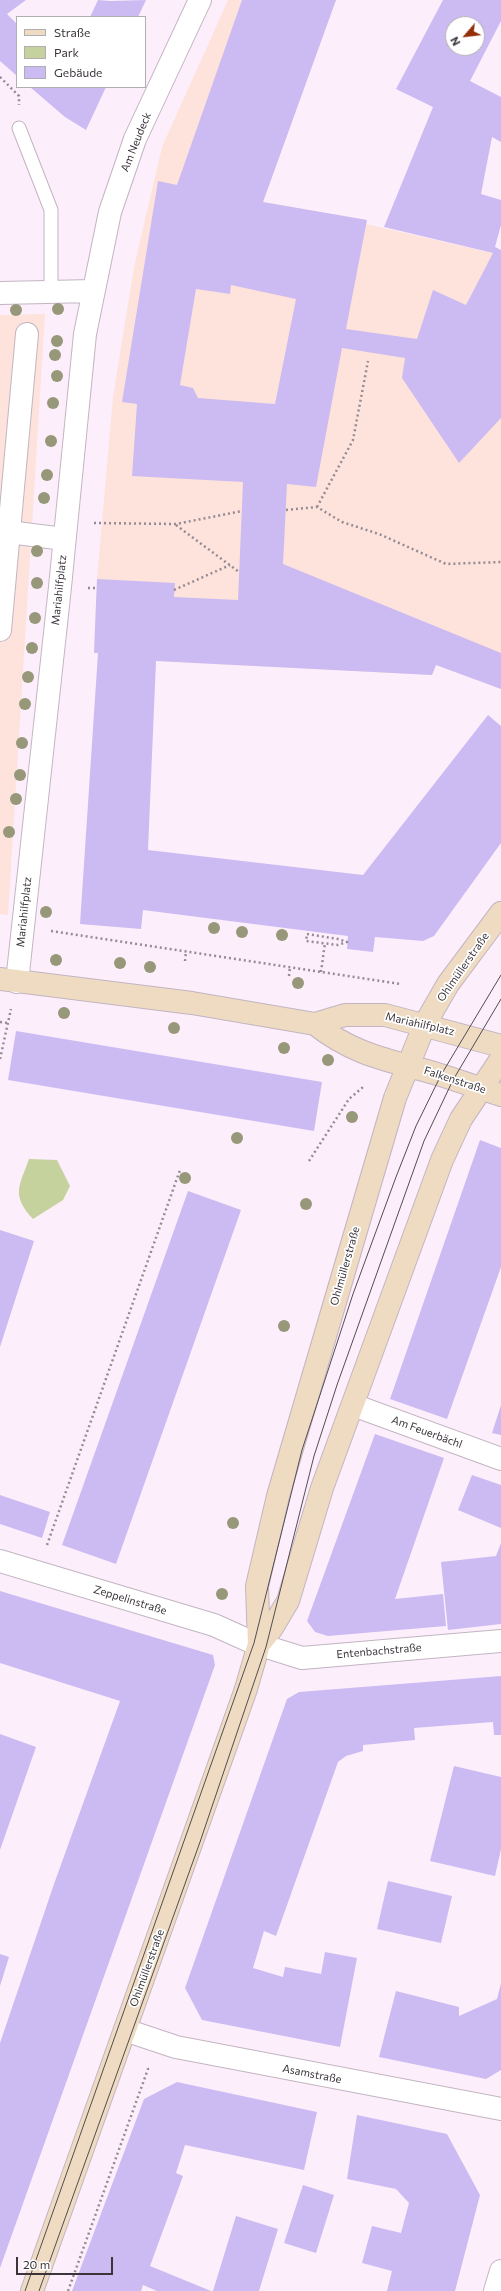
<!DOCTYPE html>
<html>
<head>
<meta charset="utf-8">
<style>
	body { margin:0 }
	#map { position:relative; width:501px; height:2291px; overflow:hidden; background:#fdeefc; font-family:Commissioner,sans-serif }
	canvas { display:block }
	.legend { position:absolute; left:16px; top:16px; width:130px; height:72px; box-sizing:border-box; background:#fff; border:1px solid #b1aeb1; margin:0; padding:5px 7px; list-style:none; font-size:12px; color:#3b353b }
	.legend li { display:flex; align-items:center; gap:8px; height:20px }
	.legend b { width:20px; border:1px solid #b1aeb1 }
	.north { position:absolute; left:445px; top:16px; width:40px; height:40px; box-sizing:border-box; background:#fff; border:1px solid #b1aeb1; border-radius:50%; rotate:242deg; font-size:11px; font-weight:700; line-height:16px; text-align:center; color:#3b353b }
	.north::after { content:''; display:block; margin:auto; width:14px; height:18px; background:#942e07; clip-path:polygon(50% 0,100% 100%,50% 72%,0 100%) }
	.scale { position:absolute; left:16px; top:2257px; width:97px; height:18px; box-sizing:border-box; border:2px solid #3b353b; border-top:0; padding-left:5px; font-size:12px; line-height:14px; white-space:nowrap; color:#3b353b; -webkit-text-stroke:3px #fff; paint-order:stroke }
</style>
</head>
<body>
<div id="map">
<canvas width="501" height="2291"></canvas>
<ul class="legend">
<li><b style="height:5px;background:#eedbc1"></b>Straße</li>
<li><b style="height:11px;background:#c5d29d"></b>Park</li>
<li><b style="height:11px;background:#ccbbf2"></b>Gebäude</li>
</ul>
<div class="north">N</div>
<div class="scale">20 m</div>
</div>
<script>
const ctx = document.querySelector('canvas').getContext('2d');
ctx.lineJoin = 'round';
function fillPath(path, color) { ctx.fillStyle = color; ctx.fill(path, 'evenodd'); }
function stroke(path, color, width, dash) { ctx.strokeStyle = color; ctx.lineWidth = width; ctx.lineCap = dash ? 'butt' : 'round'; ctx.setLineDash(dash || []); ctx.stroke(path); }
function drawText(font, color, halo, rows, align = 'center') {
  ctx.font = font + ' Commissioner,sans-serif'; ctx.lineWidth = 3.5; ctx.setLineDash([]); ctx.textBaseline = 'middle'; ctx.strokeStyle = halo; ctx.fillStyle = color; for (const [text, x, y, turn = 0] of rows) {
    ctx.save(); ctx.translate(x, y); ctx.rotate((+turn || 0) * Math.PI / 180); ctx.textAlign = isNaN(turn) ? turn : align; if (halo) ctx.strokeText(text, 0, 0); ctx.fillText(text, 0, 0); ctx.restore();
  }
}
fillPath(new Path2D(`
	M228,0H336L263,202L367,220L366,224L492,253L501,250V689L436,665L432,675L156,661V656L94,653L97,579L113,397L134,267L162,147Z
	M45,314L8,915L0,914V315Z`), '#fde3db');
fillPath(new Path2D(`
	M29,1159L57,1160L70,1186L63,1200L33,1219C11,1195 19,1187 29,1159Z`), '#c5d29d');
fillPath(new Path2D(`
	M0,0H26L7,14L17,24V76L0,61Z
	M98,0L110,1L146,0L138,17H90Z
	M242,0H336L263,202L367,220L346,329L417,339L433,290L466,305L493,253L384,227L433,107L396,89L443,0H501V21L470,81L501,97V142L492,137L481,194L501,200V225L495,247L501,250V418L459,463L402,378L405,358L342,348L316,487L287,484L283,564L501,653V689L436,665L432,675L156,661L148,850L363,875L488,715L501,726V843L434,936L423,941L375,937L373,952L347,949L348,936L143,910L141,929L80,924L98,653H94L97,579L175,583L174,597L238,600L243,482L132,476L137,404L122,402L158,181L177,185ZM453,24H477V48H453ZM231,285L296,299L275,404L198,398L193,388L180,385L196,289L230,294Z
	M30,87H106L86,130L65,117Z
	M16,1031L322,1082L314,1131L8,1080Z
	M480,1140L501,1148V1267L447,1419L390,1399Z
	M188,1191L241,1210L116,1564L62,1545Z
	M0,1230L34,1241L0,1347Z
	M501,1405V1435L492,1433Z
	M375,1434L444,1458L395,1599L443,1594L446,1626L328,1636L315,1632L307,1621Z
	M472,1475L501,1485V1528L458,1510Z
	M0,1495L50,1512L42,1538L0,1524Z
	M501,1543V1624L448,1630L441,1562L496,1556Z
	M0,1591L213,1655L215,1665L0,2268V2043L54,1884L120,1701L0,1663Z
	M501,1676V1735H494L493,1722L414,1728L415,1740L363,1745V1751L346,1756L338,1762L276,1936L264,1931L253,1968L283,1977L285,1967L321,1974L325,1952L357,1958L340,2047L202,2020L185,1988L287,1699L299,1692Z
	M0,1734L36,1747L0,1850Z
	M454,1766L501,1777V1849L495,1876L430,1861Z
	M388,1881L452,1896L441,1943L377,1929Z
	M0,1954L9,1957L0,1986Z
	M501,1983V2070L486,2079L379,2057L396,1991L459,2007V2016L497,1999Z
	M177,2082L317,2112L304,2170L185,2145L176,2173L183,2176L150,2266L211,2291H157L143,2285L141,2291H72L144,2099Z
	M357,2115L447,2134L480,2195L455,2291H387L392,2271L362,2263L372,2226L401,2233L409,2203L396,2189L347,2179Z
	M303,2185L334,2195L316,2253L284,2243Z
	M236,2216L278,2229L259,2291H213Z`), '#ccbbf2');
const lane = new Path2D(`
	M19,128L51,210V292`);
const street = new Path2D(`
	M0,293L93,291
	M0,531L64,539
	M0,630L27,334
	M17,982L60,587L85,334L110,212L135,139L200,0
	M353,1405L501,1459
	M0,1561L214,1625L254,1643L302,1658L501,1641
	M125,2030L176,2047L501,2109
	M495,2291L501,2271`);
const secondary = new Path2D(`
	M0,979L192,1003L315,1024L345,1015H385L501,1046
	M315,1024C354,1055 388,1060 434,1073C457,1080 479,1088 501,1095
	M259,1644L272,1628L288,1601L322,1488L442,1160L461,1119L501,1059
	M32,2291L246,1689L259,1644L257,1586L278,1496L395,1098L425,1024L448,984L501,913`);
stroke(lane, '#c2b5c1', 15);
stroke(street, '#c2b5c1', 24);
stroke(secondary, '#c2b5c1', 24);
stroke(new Path2D(`
	M0,77L19,96V105
	M317,507L353,440L368,361
	M286,510L317,507L342,522L379,534L446,564L501,562
	M94,523L176,524L242,511
	M176,525L239,572
	M88,588H97
	M174,590L230,565
	M51,931L401,984
	M307,934L338,939L347,942L338,945L306,941Z
	M185,961L186,951
	M321,972L325,943
	M289,976L290,967
	M0,1022L8,1023
	M0,1059L11,1009
	M309,1161L349,1099L363,1087
	M47,1545L180,1170
	M68,2291L148,2069L147,2067`), '#958b94', 2.5, [2, 3]);
stroke(lane, '#fff', 13);
stroke(street, '#fff', 22);
stroke(secondary, '#eedbc1', 22);
stroke(new Path2D(`
	M25,2291L254,1643L302,1450L353,1294L396,1177L416,1126L441,1075L501,975
	M39,2291L200,1842L266,1647L314,1456L337,1385L424,1141L453,1080L501,999`), '#534c53', 1);
ctx.fillStyle = '#97977a';
for (const [x, y] of [
	[58,309],
	[16,310],
	[57,341],
	[55,355],
	[57,376],
	[53,403],
	[51,441],
	[47,475],
	[44,498],
	[37,551],
	[37,583],
	[35,618],
	[32,648],
	[28,677],
	[25,704],
	[22,743],
	[20,775],
	[16,799],
	[9,832],
	[46,912],
	[214,928],
	[242,932],
	[282,935],
	[56,960],
	[120,963],
	[150,967],
	[298,983],
	[64,1013],
	[174,1028],
	[284,1048],
	[328,1060],
	[352,1117],
	[237,1138],
	[185,1178],
	[306,1204],
	[284,1326],
	[233,1523],
	[222,1594]
]) { ctx.beginPath(); ctx.arc(x, y, 6, 0, 2 * Math.PI); ctx.fill(); }
drawText('11px', '#3b353b', '#fff', [
	["Am Neudeck",136,142,-68],
	["Mariahilfplatz",59,590,-84],
	["Mariahilfplatz",24,912,-84],
	["Ohlmüllerstraße",463,967,-55],
	["Mariahilfplatz",420,1024,13],
	["Falkenstraße",455,1080,18],
	["Ohlmüllerstraße",345,1266,-74],
	["Am Feuerbächl",427,1432,20],
	["Zeppelinstraße",130,1600,17],
	["Entenbachstraße",379,1651,-5],
	["Ohlmüllerstraße",147,1968,-70],
	["Asamstraße",312,2074,11]
]);
</script>
</body>
</html>
